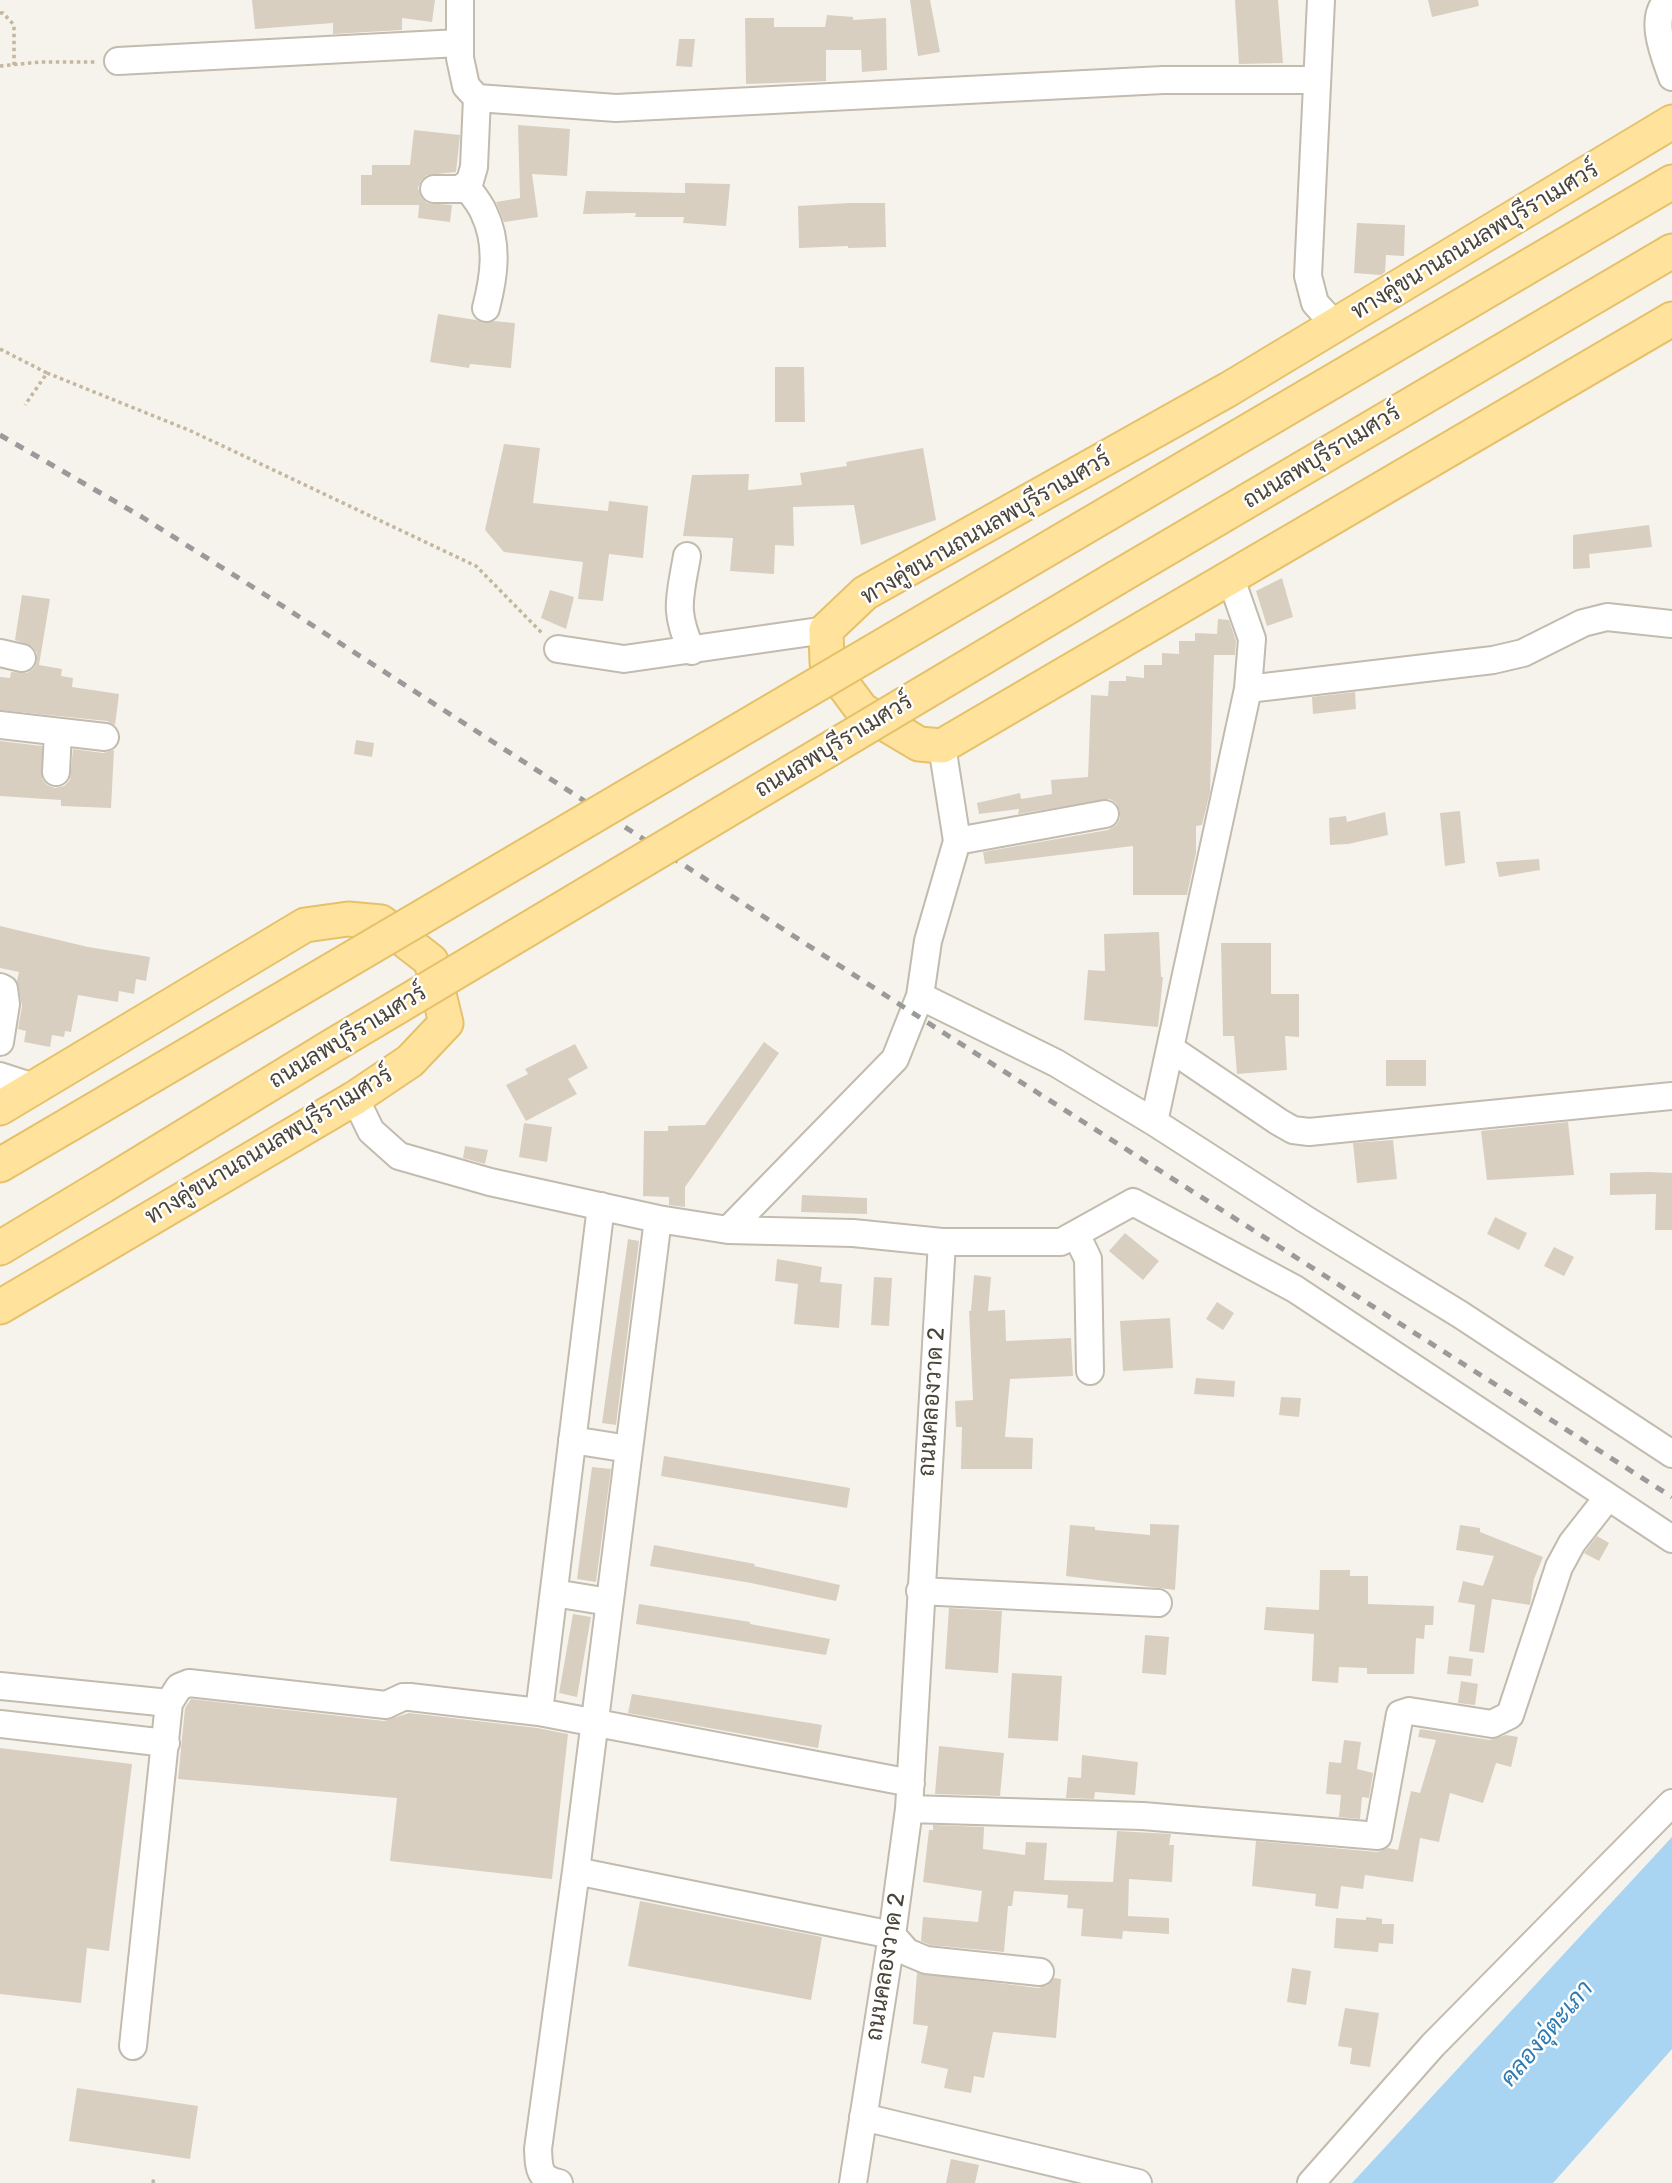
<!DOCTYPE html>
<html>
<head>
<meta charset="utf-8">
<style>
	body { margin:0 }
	canvas { display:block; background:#f6f3ec }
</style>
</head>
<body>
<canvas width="1672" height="2183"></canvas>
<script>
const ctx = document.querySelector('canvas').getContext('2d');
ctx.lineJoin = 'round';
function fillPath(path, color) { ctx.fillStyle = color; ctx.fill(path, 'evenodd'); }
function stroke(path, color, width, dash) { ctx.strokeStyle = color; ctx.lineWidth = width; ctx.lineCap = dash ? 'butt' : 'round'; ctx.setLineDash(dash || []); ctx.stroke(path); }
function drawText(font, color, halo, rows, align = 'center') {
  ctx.font = font + ' Rubik,Sarabun,sans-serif'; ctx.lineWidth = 5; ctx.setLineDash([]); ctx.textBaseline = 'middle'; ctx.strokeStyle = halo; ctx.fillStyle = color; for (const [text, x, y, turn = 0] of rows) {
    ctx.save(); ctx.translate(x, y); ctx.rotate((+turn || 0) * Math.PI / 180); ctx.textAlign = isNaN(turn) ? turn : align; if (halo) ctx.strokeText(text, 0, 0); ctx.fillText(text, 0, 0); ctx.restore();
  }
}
fillPath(new Path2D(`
	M1672,1837V2049L1553,2183H1352Z`), '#a9d4f2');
fillPath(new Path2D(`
	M252,0H435L432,22L402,18V30L333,34V23L255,29Z
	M910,0H930L940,52L918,56Z
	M1235,0H1278L1283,63L1239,64Z
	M1428,0H1478L1479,6L1432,17Z
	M827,15L853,17V20L886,18L887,70L862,72L861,50H826V81L746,84L745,18H774V27H825Z
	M679,39H695L692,67L676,66Z
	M518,125L570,129L567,176L532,174L538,217L504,222L496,202L520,198Z
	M414,130L460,135L456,172L427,175L421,181L418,188L421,197L427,203L452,205L450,222L418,218L419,205H361V175H372V165H410Z
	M685,183L730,184L726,226L683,223L684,217H635L636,213L583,214L586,191L685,193Z
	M849,203H885L886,247L848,248V246L799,248L798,206Z
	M1357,223L1405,225L1404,256L1386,255L1385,272L1381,275L1354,273Z
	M438,314L476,320L483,323L493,321L515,323L511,368L470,364L469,368L430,362Z
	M775,367H804L805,422H775Z
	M504,444L540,448L533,503L608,511L609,501L648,506L643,558L609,554L603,601L578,599L583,562L504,552L485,530Z
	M923,448L936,520L861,545L854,505L793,507L794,546L775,545L774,574L730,571L733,538L683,536L692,475L749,474L748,490L802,485L800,473L847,466L846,462Z
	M1649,525L1652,547L1589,554L1590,568L1573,569V535Z
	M1282,578L1293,617L1267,626L1256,591Z
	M550,590L574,597L566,629L541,618Z
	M22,595L50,599L39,665L62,669L61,676L73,678L72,687L119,694L115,725L107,721L0,710V677L10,678L11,672L27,673L34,668L37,661V653L32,646L15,640Z
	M1218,619L1229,620L1236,641L1235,655H1214L1210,792L1202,825L1196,826V853L1187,895H1133V846L985,864L983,852L1108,830L1116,825L1120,819V811L1116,803L1110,799L1018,814L1019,809L979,814L977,803L1020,793L1021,799L1052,794L1051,780L1088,777L1091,695L1108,696L1109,681H1126V676L1144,678V665H1162V653L1179,654V641H1195V633L1217,634Z
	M1355,692L1356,709L1313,714L1312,697Z
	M356,740L374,743L372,757L354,754Z
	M0,741L42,746V779L47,785L55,788L64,786L70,780L73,749L103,753L114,750L111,808L61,806V800L0,796Z
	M1460,811L1465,863L1445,866L1440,813Z
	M1385,812L1388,835L1348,844L1330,845L1329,818L1346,816L1347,822Z
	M1539,859L1540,870L1499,877L1496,862Z
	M0,926L88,947L150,957L146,981L136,979L134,994L119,991L118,1002L78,995L71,1032L65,1031L64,1037L52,1035L50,1047L24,1042L26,1031L18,1029L22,1006L17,981L19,972L0,968Z
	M1159,932L1161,977H1163L1158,1027L1084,1020L1088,970L1105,971L1104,934Z
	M1221,943H1271V994H1299V1037L1285,1036L1287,1070L1237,1074L1234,1036H1223Z
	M764,1042L779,1053L685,1187V1207L669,1205V1197L643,1196L644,1131H668V1126L705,1125Z
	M575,1044L588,1068L568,1079L577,1094L526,1121L506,1085L528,1074L525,1069Z
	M1386,1060H1426V1086H1386Z
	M1568,1122L1574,1175L1487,1180L1481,1131Z
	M524,1123L552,1127L547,1162L519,1157Z
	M1393,1140L1397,1179L1357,1183L1353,1143Z
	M465,1146L488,1150L485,1164L463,1158Z
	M1648,1172L1672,1173V1230H1655L1656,1194L1610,1195V1173Z
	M802,1195L867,1198V1214L801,1212Z
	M1495,1217L1527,1233L1519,1250L1487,1234Z
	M1125,1233L1159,1261L1143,1280L1109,1251Z
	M628,1239L639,1241L616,1425L602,1423Z
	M1554,1247L1574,1257L1564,1276L1544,1266Z
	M777,1259L822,1267L820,1282L842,1284L839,1328L794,1324L798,1284L775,1281Z
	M974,1275L991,1277L988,1311L1005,1310L1006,1341L1071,1338L1073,1376L1010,1379L1005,1437L1033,1438L1032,1469H961L962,1427H956L955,1401L973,1400L969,1311H971Z
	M874,1277L892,1278L889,1326L871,1325Z
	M1217,1302L1234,1313L1223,1330L1206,1319Z
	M1170,1318L1173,1368L1123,1371L1120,1321Z
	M1196,1378L1235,1381L1234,1397L1194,1394Z
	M1281,1397L1301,1398L1299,1417L1279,1415Z
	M664,1456L850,1488L847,1508L661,1476Z
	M592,1467L611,1469L596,1582L577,1579Z
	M1150,1524L1179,1525L1175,1590L1066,1576L1070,1525L1095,1527V1530L1150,1535Z
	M1460,1525L1480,1528V1532L1543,1557L1534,1579L1530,1605L1492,1599L1484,1653L1469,1651L1475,1605L1458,1602L1463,1581L1483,1586L1494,1556L1456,1550Z
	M1597,1536L1609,1543L1599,1561L1584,1553Z
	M654,1545L755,1564L754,1566L840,1585L836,1601L751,1583L650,1566Z
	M1320,1570H1350V1576H1368V1604L1434,1606L1433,1625H1425L1424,1639L1416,1638L1414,1674H1367V1668L1339,1667L1338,1683L1312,1681L1314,1634L1264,1630L1266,1607L1319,1610Z
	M639,1604L750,1622V1624L830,1639L826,1655L636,1624Z
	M949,1608L1002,1611L998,1673L945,1669Z
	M573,1614L591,1617L577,1697L559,1693Z
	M1145,1635L1169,1637L1166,1675L1142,1673Z
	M1449,1656L1473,1659L1471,1676L1447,1674Z
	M1012,1673L1062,1676L1058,1741L1008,1738Z
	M1461,1681L1478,1684L1475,1705L1458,1703Z
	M632,1694L822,1725L818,1748L628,1713Z
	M191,1699L384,1721L409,1713L537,1728L568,1734L552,1879L390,1861L397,1798L178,1779L185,1708Z
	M1420,1729L1490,1740L1506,1735L1518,1737L1511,1767L1496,1763L1483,1803L1450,1793L1439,1842L1420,1838L1413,1882L1365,1875L1363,1889L1341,1886L1338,1909L1315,1906L1316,1894L1252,1886L1256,1841L1377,1852L1388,1848L1398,1850L1411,1791L1420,1793L1436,1740L1418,1737Z
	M1344,1740L1361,1742L1357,1769L1373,1773L1369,1798L1362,1797L1360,1819L1339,1817L1341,1795L1326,1794L1329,1762L1341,1763Z
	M939,1746L1004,1753L1000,1796L935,1794Z
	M0,1748L132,1764L109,1951L87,1948L81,2003L0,1994Z
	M1082,1755L1138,1762L1135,1795L1095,1792L1094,1799L1066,1798L1068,1777L1081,1778Z
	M933,1825L984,1827L983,1849L1025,1855L1026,1842L1047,1843L1044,1880L1113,1882L1117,1831L1171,1834L1169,1845H1174L1172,1882L1129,1879L1128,1916L1169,1918V1934L1123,1931L1122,1939L1081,1936L1083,1909L1067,1908L1068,1895L1014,1891L1012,1906H1008L1004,1952L930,1945L921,1941L923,1917L978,1922L982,1891L923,1882L929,1830H933Z
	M640,1901L822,1937L811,2000L628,1966Z
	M1366,1917L1382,1919V1924H1394L1393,1944L1379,1943L1378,1952L1334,1948L1336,1918L1366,1920Z
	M1292,1968L1311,1971L1306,2005L1287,2002Z
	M917,1973L1038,1988L1047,1986L1054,1978L1061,1979L1056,2038L993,2032L984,2078L974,2076L971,2093L944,2088L948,2069L921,2063L928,2026L913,2024Z
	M1345,2008L1379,2013L1370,2067L1350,2064L1352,2048L1338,2046Z
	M77,2088L198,2106L190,2159L69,2141Z
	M951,2159L979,2165L975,2183H946Z`), '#d8cfc1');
const minor = new Path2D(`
	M460,0V58L466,86L477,98L616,108L1163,80H1317
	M1321,0L1308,276L1315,303L1335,325
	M1669,0C1647,16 1665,57 1672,77
	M118,61L459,43
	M465,185C472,194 480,203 484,213C499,244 494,277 486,308
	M434,189H461L470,181L474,167L477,98
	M687,556C680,597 673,611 692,651
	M558,649L624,659L826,630
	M0,653L22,658
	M1248,689L1493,660L1523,653L1583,623L1607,617L1672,624
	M0,725L105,737
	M56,772L58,732
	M957,841L1105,814
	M0,987L4,989L6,1004L0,1042
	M920,996L1056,1063L1154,1122L1248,689L1252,639L1230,576
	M1171,1049L1279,1122L1293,1130L1309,1132L1672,1096
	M0,1076L34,1087
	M355,1098L371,1131L399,1156L490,1182L658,1219L728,1230L853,1233L942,1242L909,1809L892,1935L853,2183
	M1154,1122L1305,1219L1461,1315L1672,1454
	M601,1206L539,1712L911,1783
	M728,1230L895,1059L920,996L928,941L957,841L942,746
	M1076,1234L1088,1259L1090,1371
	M942,1242H1061L1133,1202L1295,1289L1672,1539
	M572,1440L629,1449
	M920,1591L1158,1603
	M554,1593L609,1602
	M0,1686L169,1703
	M0,1724L166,1743
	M909,1809L1143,1816L1378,1836L1400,1714L1409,1711L1492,1724L1510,1715L1559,1567L1572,1543L1608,1497
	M576,1871L892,1935L907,1952L926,1960L1040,1972
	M133,2046L169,1703L179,1687L189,1683L386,1705L403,1697H410L539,1712
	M863,2117L1138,2183
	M559,2183C538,2178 539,2168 538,2149L576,1871L658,1219
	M1311,2183L1433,2045L1672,1803`);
const major = new Path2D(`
	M1672,122L1229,389L865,593L826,630L827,663L862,710L919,744L942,746L1672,319
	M1073,534L1672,182
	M1118,577L1672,251
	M0,1108L305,925L348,919L381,922L431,961L446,1023L410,1061L355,1098L0,1307
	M0,1165L70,1124
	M0,1248L103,1186`);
stroke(minor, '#c2bbae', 30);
stroke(major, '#e6c16a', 37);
stroke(new Path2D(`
	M0,13H3L14,25V65
	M0,66L40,62H96
	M0,349L47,373L25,405
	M47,373L191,431L476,566L542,633
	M153,2183L154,2176`), '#c4b79f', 3.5, [3.5, 3.5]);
stroke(minor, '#fff', 26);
stroke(major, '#ffe39c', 33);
stroke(new Path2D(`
	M0,435L142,517L267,596L947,1035L1672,1497`), '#9a9a9a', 5, [9, 9]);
const majorBridge = new Path2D(`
	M70,1124L1073,534
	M103,1186L332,1046L1118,577`);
stroke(majorBridge, '#e6c16a', 37, []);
stroke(majorBridge, '#ffe39c', 33);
drawText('23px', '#4b4439', '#fff', [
	["ทางคู่ขนานถนนลพบุรีราเมศวร์",1475,241,-31],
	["ถนนลพบุรีราเมศวร์",1322,457,-31],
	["ทางคู่ขนานถนนลพบุรีราเมศวร์",986,528,-30],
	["ถนนลพบุรีราเมศวร์",834,746,-31],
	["ถนนลพบุรีราเมศวร์",348,1037,-31],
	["ทางคู่ขนานถนนลพบุรีราเมศวร์",269,1146,-31],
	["ถนนคลองวาด 2",932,1402,-86],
	["ถนนคลองวาด 2",886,1967,-81]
]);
drawText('italic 24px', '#2e7ab2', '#fff', [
	["คลองอุ่ตะเภา",1547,2034,-50]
]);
</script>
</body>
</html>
